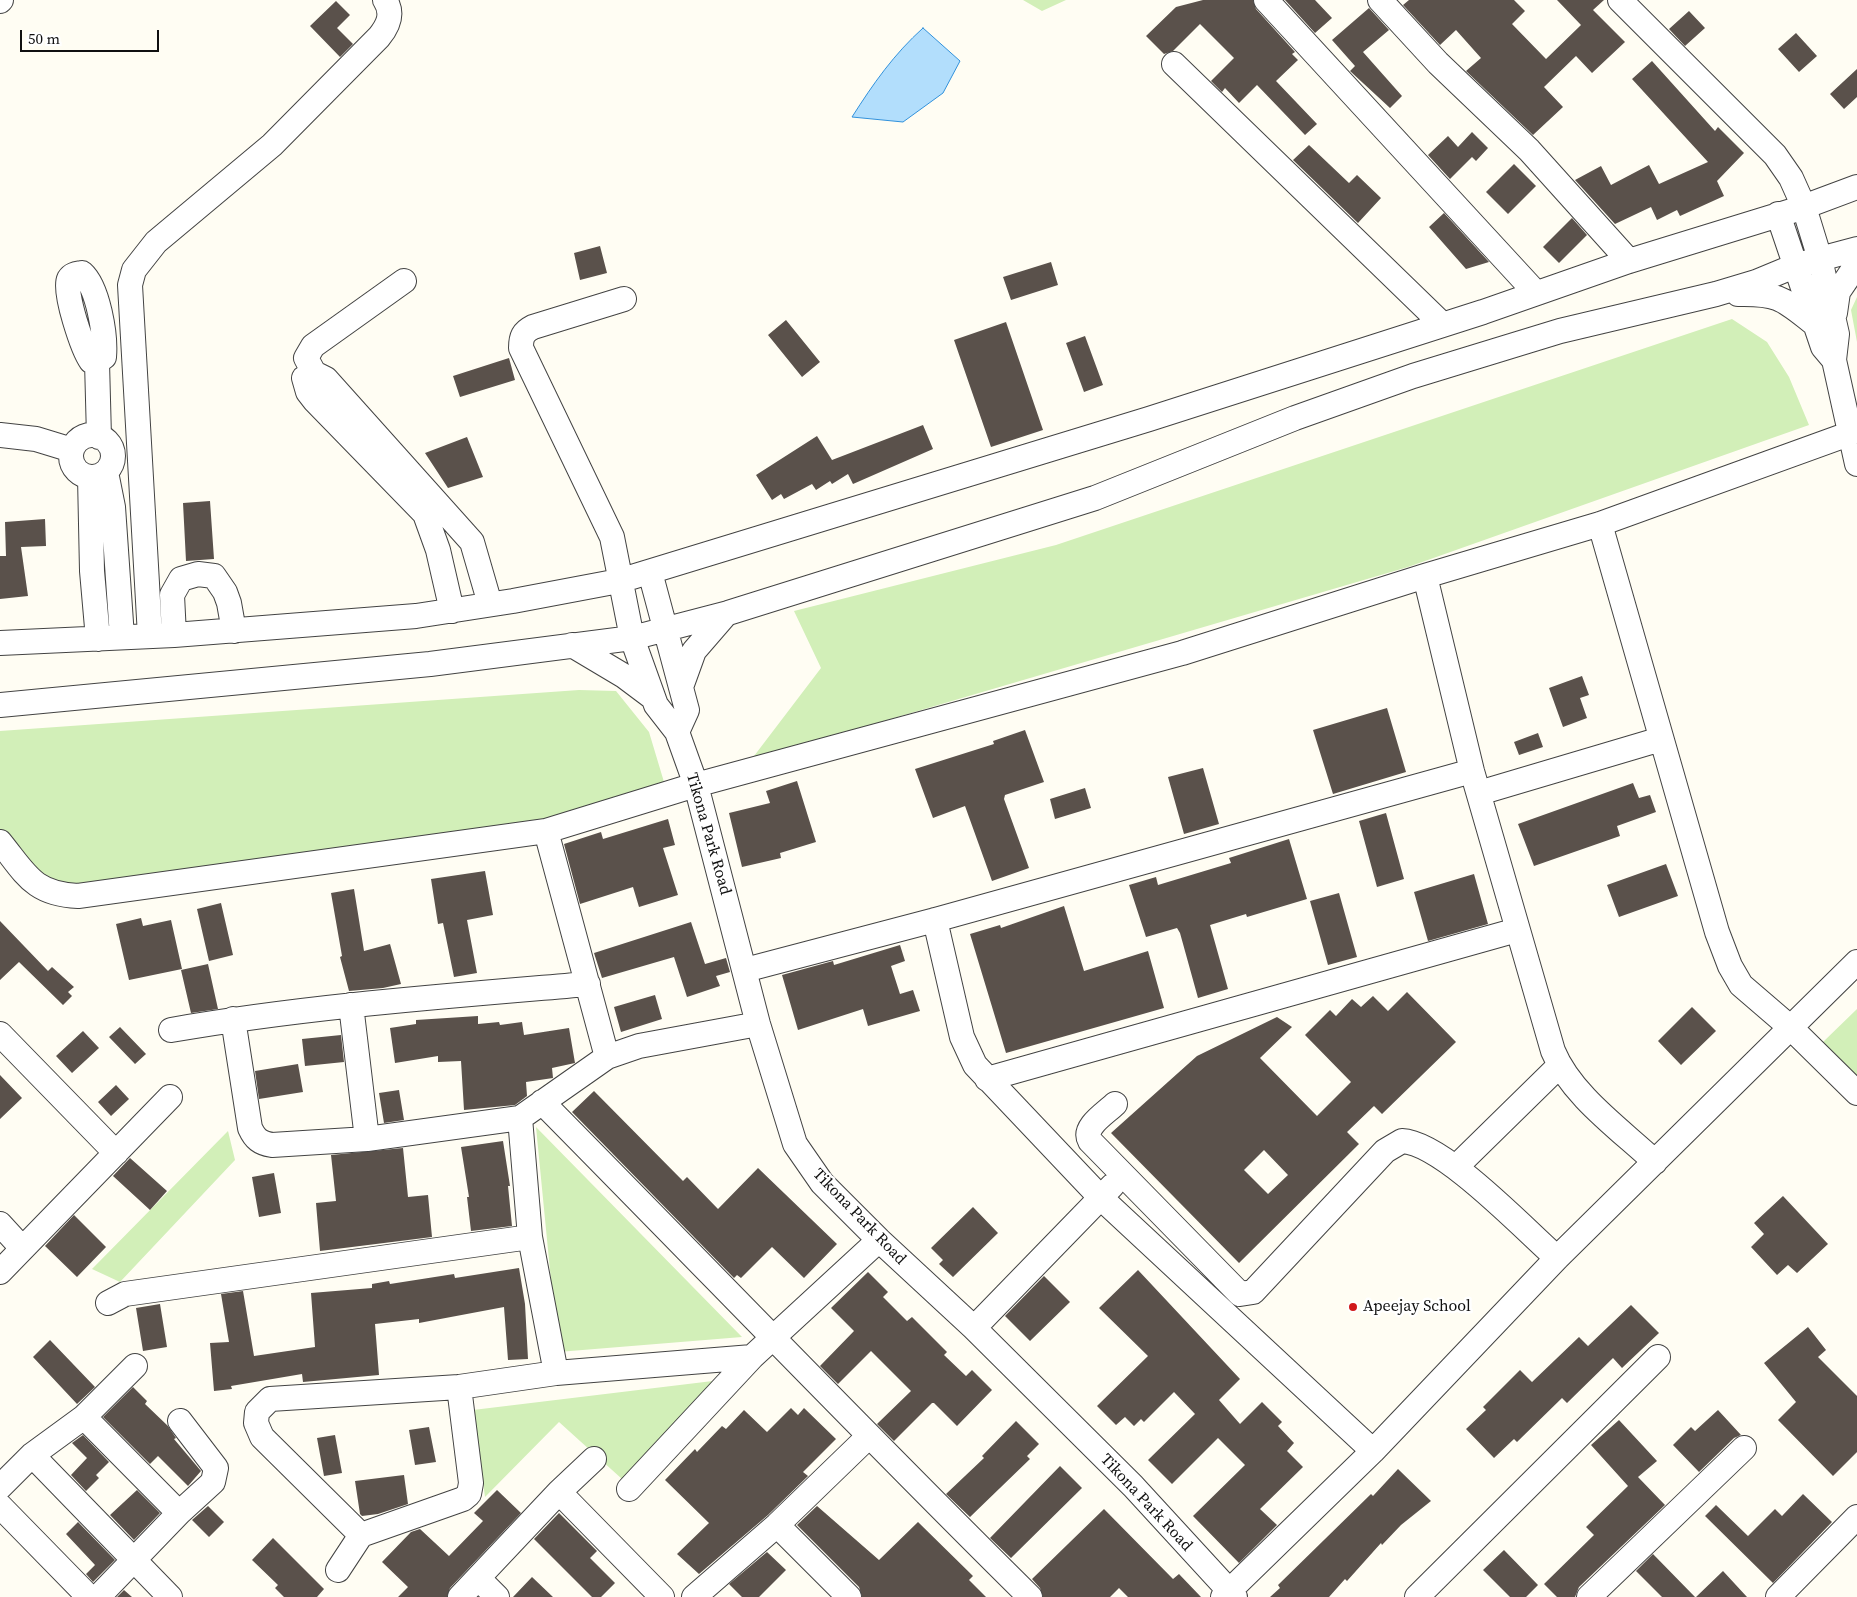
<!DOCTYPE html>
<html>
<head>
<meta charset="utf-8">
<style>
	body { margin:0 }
	#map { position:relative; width:1857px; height:1597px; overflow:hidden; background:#fffdf3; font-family:"Source Serif 4",serif }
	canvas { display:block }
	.scale { position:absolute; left:20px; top:30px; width:139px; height:22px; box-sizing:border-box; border:2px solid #101010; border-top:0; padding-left:6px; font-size:15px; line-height:18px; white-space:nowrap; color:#101010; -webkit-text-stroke:4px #fff; paint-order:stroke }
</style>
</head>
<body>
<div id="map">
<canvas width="1857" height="1597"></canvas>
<div class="scale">50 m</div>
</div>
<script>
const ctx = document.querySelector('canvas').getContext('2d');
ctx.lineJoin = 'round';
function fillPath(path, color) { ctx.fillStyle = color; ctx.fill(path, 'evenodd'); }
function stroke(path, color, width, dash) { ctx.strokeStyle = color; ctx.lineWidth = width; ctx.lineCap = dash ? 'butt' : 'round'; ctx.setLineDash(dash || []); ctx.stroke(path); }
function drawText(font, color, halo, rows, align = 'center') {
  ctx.font = font + ' "Source Serif 4",serif'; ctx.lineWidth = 5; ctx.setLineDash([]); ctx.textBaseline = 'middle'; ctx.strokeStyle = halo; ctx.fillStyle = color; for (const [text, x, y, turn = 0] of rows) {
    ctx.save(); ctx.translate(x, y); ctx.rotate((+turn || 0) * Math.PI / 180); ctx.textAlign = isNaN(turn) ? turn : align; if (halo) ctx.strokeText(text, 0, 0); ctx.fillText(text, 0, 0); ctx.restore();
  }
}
fillPath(new Path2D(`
	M1023,0H1066L1042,11Z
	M1857,297V342L1851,310Z
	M1732,319L1767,342L1789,377L1809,425L1408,567L751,760L821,668L794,611L1056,545Z
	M579,690L616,691L649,732L664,782L532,826L48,887L0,836V731Z
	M1857,1009V1077L1823,1042Z
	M536,1127L742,1337L558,1352Z
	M228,1131L235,1160L120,1282L92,1269Z
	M721,1380L622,1479L559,1422L485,1497L473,1410Z`), '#d2efb8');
const water = new Path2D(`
	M923,28L960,61L943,93L903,122L852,117C873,84 894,54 923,28Z`);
fillPath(water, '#b2defc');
stroke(water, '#3191db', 1);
fillPath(new Path2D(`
	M1203,0H1253L1256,9L1295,52L1292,54L1298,60L1276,81L1317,124L1305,135L1257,85L1239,103L1225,88L1222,92L1211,81L1234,58L1200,24L1173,51L1164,54L1146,36L1176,7Z
	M1285,0H1315L1332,18L1315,33Z
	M1409,0H1514L1525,11L1512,24L1546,59L1581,25L1557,0H1604L1593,10L1625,42L1592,73L1576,56L1544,87L1563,107L1533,135L1466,71L1481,58L1456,30L1440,45L1403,5Z
	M336,1L350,15L337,28L353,44L340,57L310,26Z
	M1369,8L1389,30L1363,52L1402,96L1390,108L1350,71L1355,66L1332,40Z
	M1689,11L1705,28L1685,46L1669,29Z
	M1796,33L1817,56L1799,72L1778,49Z
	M1652,61L1715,131L1718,127L1744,153L1717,181L1724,196L1680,216L1677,210L1657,220L1651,207L1615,224L1575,180L1601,166L1611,185L1649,165L1659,184L1708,162L1632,79Z
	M1857,69V97L1844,109L1830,94Z
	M1472,132L1488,148L1476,161L1472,157L1450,179L1428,155L1448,136L1458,147Z
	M1309,145L1349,183L1357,175L1381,198L1358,223L1293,160Z
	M1514,164L1536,186L1508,214L1486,192Z
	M1444,213L1489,262L1466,269L1429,227Z
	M1572,218L1587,235L1559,263L1543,247Z
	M600,246L607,273L580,280L574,253Z
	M1051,262L1058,285L1011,300L1003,277Z
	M786,320L820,362L802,377L768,335Z
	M1006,322L1043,430L991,447L954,340Z
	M1085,336L1103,385L1084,392L1066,343Z
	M509,358L515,380L460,397L453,376Z
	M923,425L933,449L853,484L848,474L832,484L830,481L816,490L812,484L784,499L781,494L772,500L756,475L817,436L832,460Z
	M467,437L483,477L448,488L425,453Z
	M210,501L214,559L186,561L183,503Z
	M45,519L46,546L21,547L28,596L0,599V556H6L5,522Z
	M1582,676L1589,695L1580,698L1587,718L1563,727L1549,688Z
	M1387,708L1406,772L1333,794L1313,730Z
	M1025,730L1044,782L1005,795L1004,799L1029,868L992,881L965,806L933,818L915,769L994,744L993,741Z
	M1538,733L1543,747L1519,755L1514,742Z
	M1203,768L1219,824L1184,834L1168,777Z
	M797,781L816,842L780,853L781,858L742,867L729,813L770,803L766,791Z
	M1633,783L1639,798L1650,795L1656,812L1617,826L1620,836L1534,866L1518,824Z
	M1085,788L1091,808L1055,819L1050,799Z
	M1386,813L1404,879L1377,887L1359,821Z
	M668,819L675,845L663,848L678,895L639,907L633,887L580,904L564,844L601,832L603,839Z
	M1289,839L1307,899L1247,917L1246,914L1210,925L1228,989L1198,998L1180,933L1177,928L1146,937L1129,885L1156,877L1158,885L1231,863L1229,858Z
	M1666,864L1678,896L1619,917L1607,885Z
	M485,871L493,915L467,920L477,973L454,977L443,923L438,924L431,879Z
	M1474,874L1488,924L1428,941L1414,892Z
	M354,889L364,951L390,944L401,984L383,988L349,991L340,957L342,956L331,893Z
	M1339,893L1357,957L1328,965L1310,901Z
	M221,903L233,955L209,961L197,909Z
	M1064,906L1084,971L1148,951L1164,1008L1006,1053L970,934L1000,925L1001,928Z
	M141,918L143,926L171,920L182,969L129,980L116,924Z
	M0,921L48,971L52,967L74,987L68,992L72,996L63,1005L19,962L0,980Z
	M691,922L705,964L726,958L730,972L716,976L720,986L687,997L674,957L602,978L594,953Z
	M900,945L905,961L891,966L900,994L913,990L920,1011L868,1026L863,1009L798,1030L782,975L833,961L834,965Z
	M208,964L218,1009L191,1013L181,970Z
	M1407,992L1456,1042L1382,1114L1374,1106L1347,1132L1359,1144L1239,1263L1111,1133L1197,1056L1277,1017L1292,1027L1260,1058L1317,1116L1351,1082L1305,1035L1330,1010L1336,1016L1352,999L1361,1007L1373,996L1388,1011ZM1264,1150L1288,1175L1268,1194L1244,1170Z
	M655,995L662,1019L621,1032L614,1007Z
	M1692,1007L1716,1031L1681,1065L1658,1041Z
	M478,1016V1024L499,1022L500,1025L522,1022L524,1035L569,1028L575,1063L552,1068L553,1078L526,1082L527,1096L515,1105L464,1110L461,1061L438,1062V1056L395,1063L390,1028L416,1024V1020Z
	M120,1027L146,1054L135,1064L109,1037Z
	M83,1031L99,1048L72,1073L56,1056Z
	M341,1035L344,1062L305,1066L302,1039Z
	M298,1064L303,1092L259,1099L255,1071Z
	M0,1075L22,1098L0,1119Z
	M116,1085L129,1099L111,1116L98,1102Z
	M399,1090L404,1120L384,1123L379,1093Z
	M594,1091L683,1181L687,1177L718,1209L758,1168L837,1244L804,1278L772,1247L741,1278L737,1275L734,1278L572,1112Z
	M503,1141L510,1186H508L512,1226L471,1231L467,1197H469L461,1147Z
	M403,1148L408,1197L428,1195L432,1237L320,1251L316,1203L336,1201L331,1155Z
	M130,1158L167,1191L150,1210L113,1176Z
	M274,1173L281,1213L259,1217L252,1177Z
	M1783,1196L1828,1244L1797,1273L1788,1265L1777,1275L1751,1247L1764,1234L1754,1223Z
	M973,1207L998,1233L953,1277L939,1264L943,1260L931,1248Z
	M74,1215L106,1247L77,1277L45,1246Z
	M519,1268L525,1304L528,1359L508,1360L504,1307L419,1323V1319L375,1324L379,1375L303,1382L302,1374L231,1386L232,1389L214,1391L210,1343L229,1342L221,1294L243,1291L254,1356L315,1347L311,1293L372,1288V1284L389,1281L390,1284L454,1274L455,1278Z
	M1138,1270L1240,1379L1219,1400L1240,1424L1262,1402L1282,1422L1278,1426L1294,1443L1287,1451L1303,1467L1260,1509L1277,1525L1239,1563L1193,1516L1245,1465L1218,1438L1172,1484L1148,1460L1195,1414L1174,1392L1144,1422L1141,1419L1134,1426L1125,1417L1116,1425L1097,1406L1148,1356L1099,1308Z
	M868,1272L888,1292L883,1297L907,1321L912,1317L947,1352L944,1355L966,1376L972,1370L992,1390L957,1426L934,1403H932L894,1441L877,1424L911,1391L871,1351L838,1384L820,1366L854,1331L831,1308Z
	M1044,1276L1070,1302L1030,1341L1005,1316Z
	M160,1304L167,1347L143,1351L136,1308Z
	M1631,1305L1659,1333L1622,1368L1613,1358L1567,1403L1562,1398L1517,1442L1514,1439L1494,1458L1466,1429L1486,1410L1483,1407L1520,1370L1532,1382L1579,1337L1588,1346Z
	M1808,1327L1826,1350L1818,1357L1857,1396V1452L1833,1476L1778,1420L1796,1402L1764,1363Z
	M50,1340L95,1387L77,1404L33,1357Z
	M133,1387L147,1401L145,1404L168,1426L176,1438L174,1439L201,1471L188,1486L158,1456L150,1464L103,1417Z
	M791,1408L798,1415L804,1408L836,1439L803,1472L808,1476L768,1515L699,1574L677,1554L709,1523L665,1480L695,1449L697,1452L722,1426L726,1429L744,1410L767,1432Z
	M1718,1410L1741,1435L1734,1438L1699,1472L1673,1445L1691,1427L1695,1431Z
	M1619,1420L1657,1461L1638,1477L1665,1505L1579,1587L1575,1597H1557L1544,1584L1594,1535L1586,1527L1628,1486L1591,1445Z
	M1016,1421L1039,1444L1027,1456L1030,1459L970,1517L946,1494L984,1458L982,1456Z
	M429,1427L436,1462L415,1465L409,1430Z
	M83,1435L109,1462L96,1475L99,1478L86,1491L71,1475L87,1458L72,1443Z
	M335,1435L342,1473L324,1476L317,1438Z
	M1060,1466L1082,1488L1011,1558L990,1538Z
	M1398,1469L1431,1501L1401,1525L1382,1545L1381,1543L1347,1581L1345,1579L1329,1597H1270L1280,1588L1278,1585L1371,1494L1373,1496Z
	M404,1475L408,1504L378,1514L362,1516L360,1514L355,1481Z
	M137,1490L160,1513L134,1540L110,1515Z
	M497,1490L521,1513L450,1588L447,1597H398L408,1587L382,1562L411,1532L420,1529L449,1556L483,1521L474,1513Z
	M1803,1494L1832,1522L1773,1583L1705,1516L1716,1505L1748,1536L1775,1509L1782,1516Z
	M208,1506L224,1522L209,1537L192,1520Z
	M817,1506L879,1560L918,1522L973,1576L969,1580L986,1597H862L859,1587L797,1525Z
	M1104,1509L1173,1579L1179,1574L1201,1597H1128L1119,1588L1110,1597H1043L1040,1588L1032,1579Z
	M559,1513L597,1551L590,1558L615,1583L601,1597H592L534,1539Z
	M78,1522L115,1560L93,1582L86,1574L95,1565L66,1534Z
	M273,1538L324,1589L317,1597H284L275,1588L278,1585L252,1560Z
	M1504,1550L1538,1585L1526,1597H1510L1483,1570Z
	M767,1552L786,1570L759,1597H742L729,1584Z
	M1653,1554L1695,1597H1662L1636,1571Z
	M1723,1571L1747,1597H1696Z
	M532,1577L553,1597H513Z
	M124,1590L132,1597H117Z`), '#5a514b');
const minor = new Path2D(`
	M1266,0L1536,293
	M1380,0L1438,63L1529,150L1629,261
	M1620,0L1775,155L1791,178L1804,207L1820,259L1837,334L1834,360L1857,464
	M0,1L1,0
	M1174,64L1442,324
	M1778,214L1823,347L1834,360
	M1738,294C1781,293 1784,300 1816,325
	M624,299L533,327C523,332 521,337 521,348L612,537L632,638L656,705L677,732L696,785L758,1024L795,1144L822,1183L879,1240L974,1328L1133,1486L1235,1597
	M1835,313L1838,292L1857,264
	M97,362L91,361C83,350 63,291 69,279C72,274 77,274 82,273C98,287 106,335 104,357L97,362L99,437
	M314,373L306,358L313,346L404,281
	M0,435L36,439L72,450
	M71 456a21 21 0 1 1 42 0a21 21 0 1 1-42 0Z
	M106,472L113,507L122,637
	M90,477L92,571L98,639
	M1600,524L1717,932L1730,966L1741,985L1791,1028L1857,1093
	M650,572L687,710L677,732
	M1425,576L1472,771L1553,1051C1571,1095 1621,1130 1655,1162
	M452,611L438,550L425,514L315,401L308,392L304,378L314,373L326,379L472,542L490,604
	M174,635L172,595L181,579L198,574L214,576L225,592L229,603L234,631
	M150,636L130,285L134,270L156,242L272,145L379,37C388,26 394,14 385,0
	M0,643L174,635L416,616L513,601L619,581L1149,419L1483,312L1629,261L1798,209L1857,187
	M572,645L624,676L652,697
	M681,687L694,651L726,614
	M0,705L430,664L632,638L728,613L1095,498L1295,418L1413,376L1560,331L1716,294L1756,282L1797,265L1857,249
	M1479,793L1661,739
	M546,831L607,1057
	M0,842C26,874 33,894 78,896L546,831L692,786L1182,653L1425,576L1600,524L1857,431
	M935,920L962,1037L975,1065L1101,1198L1373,1451
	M745,970L935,920L1472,771
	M351,1005L367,1139
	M233,1019L250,1128C255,1139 260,1143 272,1145L367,1139L520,1118L607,1057L639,1046L758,1024
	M171,1030C309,1006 449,996 588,984
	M0,1034L116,1153
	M987,1079L1517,930
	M542,1102C705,1267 865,1434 1030,1597
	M1115,1104C1106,1113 1082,1127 1090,1141L1240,1294L1253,1292L1385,1151L1402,1141C1443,1143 1524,1229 1557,1258
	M520,1118L530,1237L556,1373
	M1456,1167L1559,1066
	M0,1224L22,1248
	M0,1272L170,1097
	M108,1303L125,1294L530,1237
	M974,1328L1112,1186
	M84,1417L179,1513
	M32,1455L170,1597
	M0,1487L32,1455L84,1417L135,1366
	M629,1489L752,1357L879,1240
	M559,1492L662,1597
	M0,1506L89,1597
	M777,1525L849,1597
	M361,1535L262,1437L256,1423L257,1412L270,1399L459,1387L556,1373L752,1357
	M338,1570L361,1535L463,1499L469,1494L471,1483L459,1387
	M478,1578L497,1597
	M98,1597L179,1513L213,1482L216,1468L180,1421
	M460,1597L559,1492L594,1459
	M694,1597L777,1525L868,1437
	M1223,1597L1373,1451L1557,1258L1857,962
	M1417,1597L1658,1357
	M1589,1597L1744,1448
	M1778,1597L1857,1517`);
stroke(minor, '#434343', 26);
stroke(minor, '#fff', 24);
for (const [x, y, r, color] of [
	[1353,1307,5,"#d0181a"]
]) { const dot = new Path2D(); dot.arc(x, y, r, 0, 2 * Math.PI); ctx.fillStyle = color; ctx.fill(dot); stroke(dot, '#fff', 2); }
drawText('16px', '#101010', '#fff', [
	["Tikona Park Road",708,834,74],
	["Tikona Park Road",859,1217,46],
	["Tikona Park Road",1146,1503,47]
]);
drawText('16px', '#101010', '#fff', [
	["Apeejay School",1363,1307]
], 'left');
</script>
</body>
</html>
